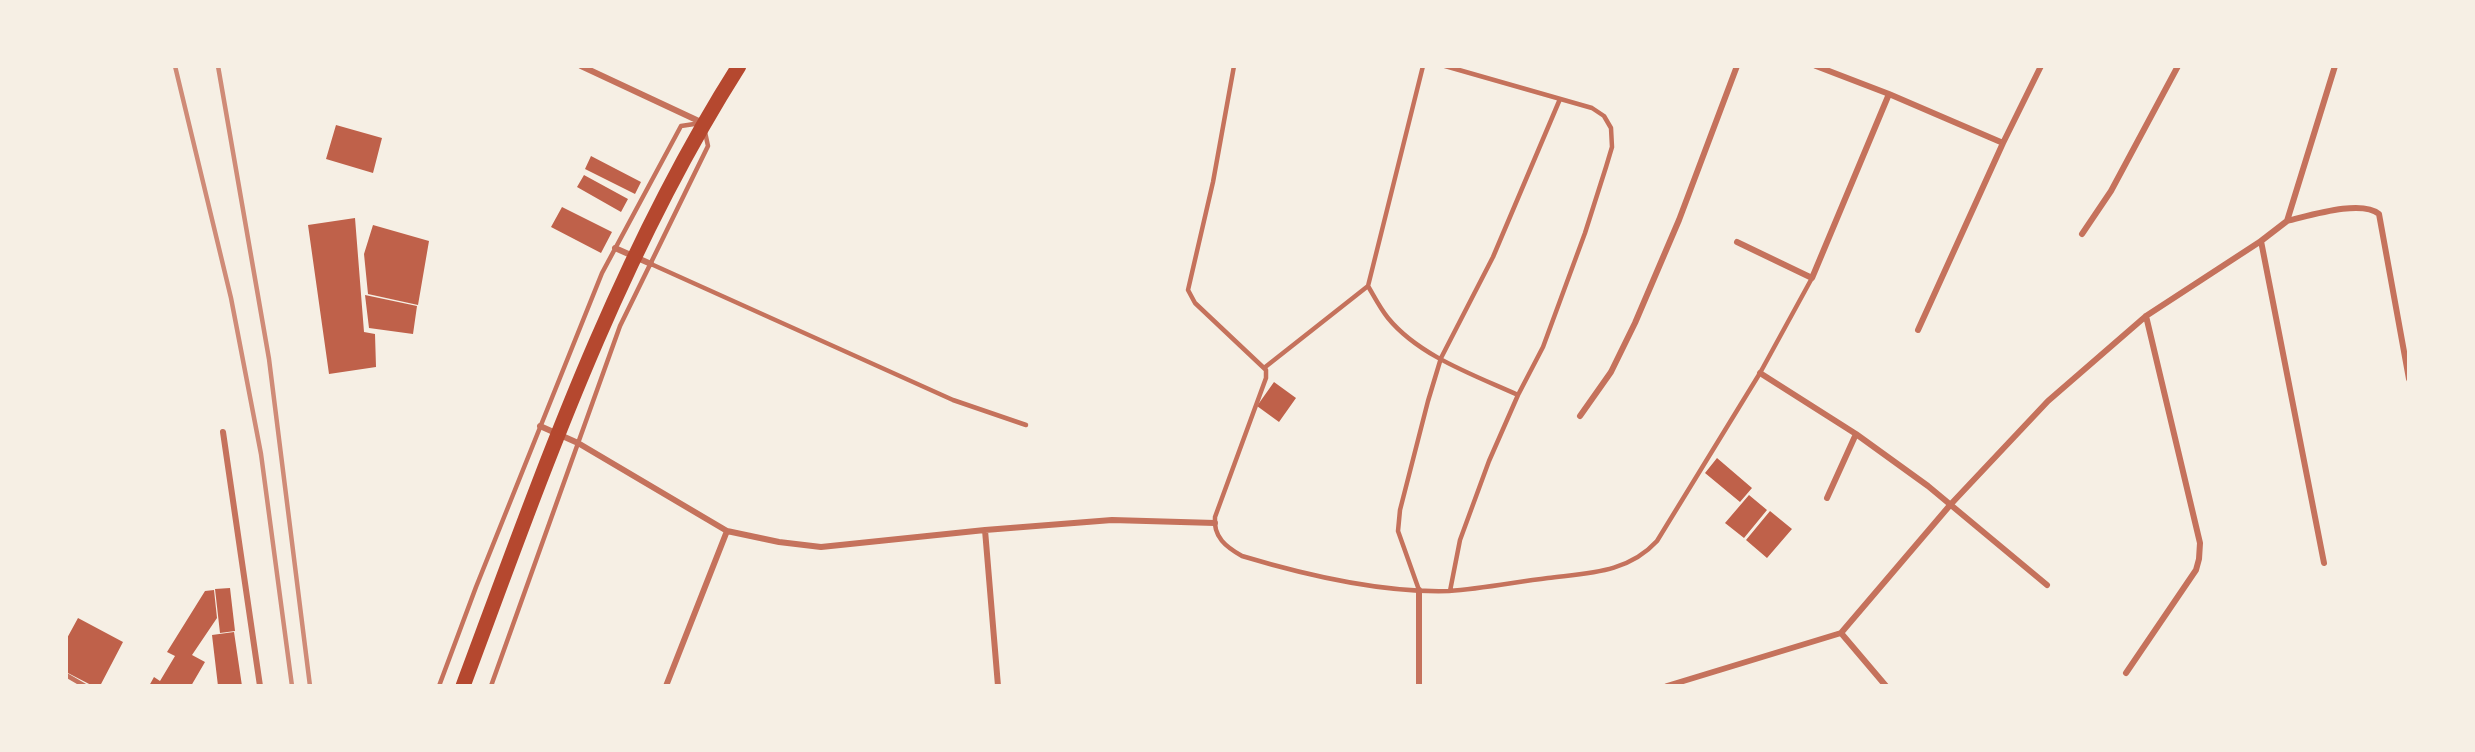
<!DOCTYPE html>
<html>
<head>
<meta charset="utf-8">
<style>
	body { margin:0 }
	#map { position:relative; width:2475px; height:752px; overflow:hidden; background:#f6efe4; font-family:"Open Sans",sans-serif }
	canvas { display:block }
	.frame { position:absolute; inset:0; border:68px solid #f6efe4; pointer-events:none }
</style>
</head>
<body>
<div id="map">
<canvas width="2475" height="752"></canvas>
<div class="frame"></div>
</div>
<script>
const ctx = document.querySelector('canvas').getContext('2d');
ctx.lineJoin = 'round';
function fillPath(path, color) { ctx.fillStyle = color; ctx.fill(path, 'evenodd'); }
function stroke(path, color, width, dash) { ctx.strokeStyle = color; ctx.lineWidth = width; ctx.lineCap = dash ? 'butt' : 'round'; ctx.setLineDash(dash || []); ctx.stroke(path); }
fillPath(new Path2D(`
	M336,125L382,138L373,173L326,159Z
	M591,156L641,182L635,194L585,169Z
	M584,175L628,199L621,212L577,187Z
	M562,207L612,232L601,253L551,227Z
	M355,218L364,332L375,334L376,367L329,374L308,225Z
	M373,225L429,241L418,305L368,294L364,254Z
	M365,295L417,306L413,334L369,328Z
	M1274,382L1296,398L1279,422L1257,406Z
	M1717,458L1752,488L1740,502L1705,473Z
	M1749,495L1767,510L1744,538L1725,523Z
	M1770,511L1792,529L1767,558L1746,540Z
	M230,588L235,631L220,633L215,589Z
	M214,590L217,618L192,655L205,662L191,686H149L154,677L160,681L175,656L167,652L205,591Z
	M78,618L123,642L100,686H93L66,672V640Z
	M234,632L242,686H218L212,635Z`), '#bf614a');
stroke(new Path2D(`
	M1234,66L1213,182L1188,290L1195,303L1266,370V378L1215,517C1213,537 1226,547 1242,556C1305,575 1383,593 1449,591C1482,589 1515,582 1548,578C1588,573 1628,573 1657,541L1760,373L1812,278
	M1423,66L1368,286C1374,296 1380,308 1388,318C1419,356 1474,375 1518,395
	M1445,66L1592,108L1604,116L1611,128L1612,147L1606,167L1585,233L1543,347L1518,395L1489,461L1460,540L1450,591
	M651,264L953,400L1026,425
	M1264,368L1368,286
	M1419,590L1398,531L1400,510L1428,401L1441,358L1493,257L1560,99
	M66,675L85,686
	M439,686L476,587L602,273L681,126L701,123
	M491,686L620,326L708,146L705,132`), '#c5725c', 4.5);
stroke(new Path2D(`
	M581,66L703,123
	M1816,66L1889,94L2003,143
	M2287,221C2309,216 2361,199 2379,214L2409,379
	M2082,234L2111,191L2178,66
	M2261,241L2324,563
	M1737,242L1812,278L1889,94
	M615,248L651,264
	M1918,330L2003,143L2041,66
	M1760,373L1856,434L1928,486L2047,585
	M1580,416L1611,372L1635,323L1679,220L1737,66
	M540,426L578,443L727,531L779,542L821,547L985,530L1112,520L1215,523
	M223,432L260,686
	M1827,498L1856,434
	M985,530L998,686
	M1419,590V686
	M1841,633L1886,686
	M2126,673L2196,570L2199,559L2200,543L2146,316
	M666,686L727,531
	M1667,686L1841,633L1951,504L2048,401L2146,316L2261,241L2287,221L2335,66`), '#c5725c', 6);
stroke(new Path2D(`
	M463,686C542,474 617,258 739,66`), '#b5482f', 15);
stroke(new Path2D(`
	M175,66L231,298L261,454L292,686
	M218,66L269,359L310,686`), '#cf8b77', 4.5);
</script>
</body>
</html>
